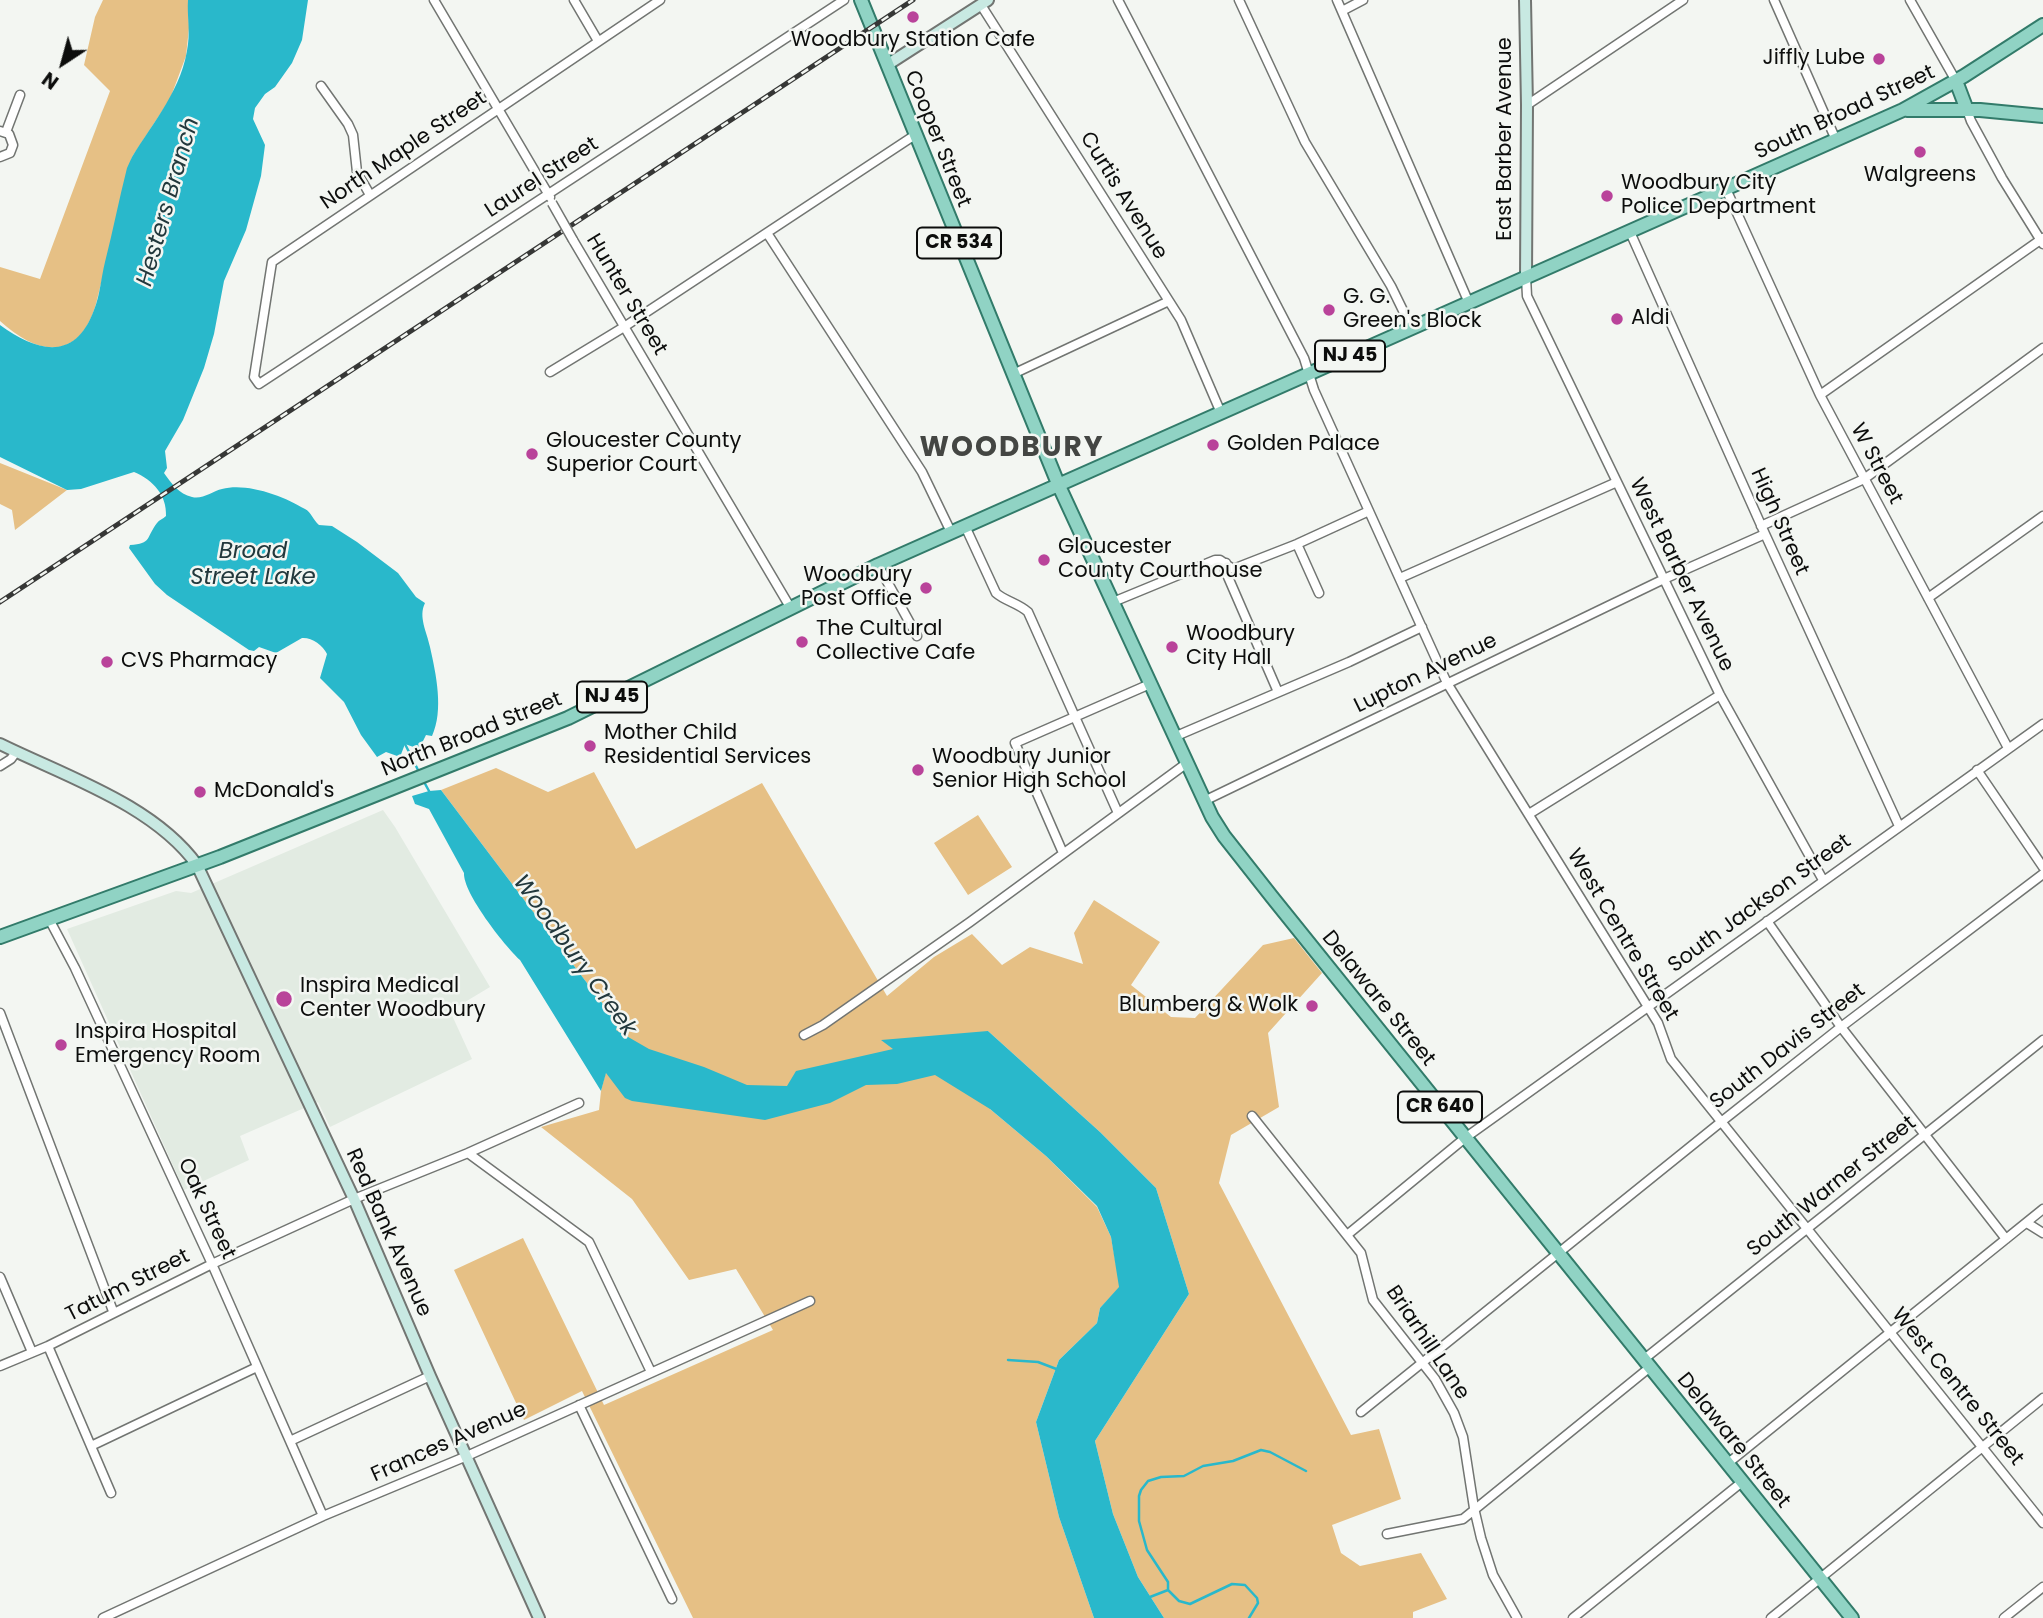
<!DOCTYPE html>
<html>
<head>
<meta charset="utf-8">
<style>
	body { margin:0 }
	#map { position:relative; width:2043px; height:1618px; overflow:hidden; background:#f3f6f2; font-family:Poppins,sans-serif }
	canvas { display:block }
	.north { position:absolute; left:28px; top:28px; width:70px; height:70px; -webkit-text-stroke:5px #f3f6f2; paint-order:stroke; rotate:216deg; font-size:19px; font-weight:700; line-height:28px; text-align:center; color:#0c0d0c }
	.north::after { content:''; display:block; margin:auto; width:24px; height:32px; background:#0c0d0c; clip-path:polygon(50% 0,100% 100%,50% 72%,0 100%) }
</style>
</head>
<body>
<div id="map">
<canvas width="2043" height="1618"></canvas>
<div class="north">N</div>
</div>
<script>
const ctx = document.querySelector('canvas').getContext('2d');
ctx.lineJoin = 'round';
function fillPath(path, color) { ctx.fillStyle = color; ctx.fill(path, 'evenodd'); }
function stroke(path, color, width, dash) { ctx.strokeStyle = color; ctx.lineWidth = width; ctx.lineCap = dash ? 'butt' : 'round'; ctx.setLineDash(dash || []); ctx.stroke(path); }
function drawText(font, color, halo, rows, align = 'center') {
  ctx.font = font + ' Poppins,sans-serif'; ctx.lineWidth = 5; ctx.setLineDash([]); ctx.textBaseline = 'middle'; ctx.strokeStyle = halo; ctx.fillStyle = color; for (const [text, x, y, turn = 0] of rows) {
    ctx.save(); ctx.translate(x, y); ctx.rotate((+turn || 0) * Math.PI / 180); ctx.textAlign = isNaN(turn) ? turn : align; if (halo) ctx.strokeText(text, 0, 0); ctx.fillText(text, 0, 0); ctx.restore();
  }
}
fillPath(new Path2D(`
	M383,810L395,827L490,987L450,1011L472,1059L330,1127L318,1102L240,1136L249,1160L184,1190L67,929L176,891L191,893Z`), '#e2ebe2');
fillPath(new Path2D(`
	M103,0H188L189,28L186,56L170,99L132,157L96,304C79,362 38,356 0,321V267L40,279L110,91L84,65L95,17Z
	M0,463L67,490L15,530L12,510L0,504Z
	M496,768L548,792L594,772L636,849L762,783L887,996L934,957L972,934L1002,965L1030,947L1083,964L1074,933L1094,900L1160,942L1131,985L1171,1017L1195,1018L1263,945L1294,938L1322,973L1268,1033L1279,1107L1231,1135L1219,1183L1351,1435L1379,1429L1401,1499L1332,1525L1341,1553L1360,1566L1421,1553L1447,1599L1413,1612V1618H1164L1138,1577L1113,1514L1095,1441L1189,1294L1156,1188L1100,1132L988,1031L990,1109L1046,1156L1097,1207L1111,1237L1120,1287L1100,1308L1097,1323L1059,1360L1036,1422L1059,1517L1094,1618H693L582,1391L524,1420L454,1270L523,1238L604,1405L773,1330L736,1269L689,1280L632,1199L541,1127L599,1110L601,1091L618,1024L441,790Z
	M978,815L1012,867L968,895L934,843Z`), '#e6c085');
fillPath(new Path2D(`
	M188,0H308L302,40L292,63L275,87L265,94L255,108L253,119L265,145L261,176L246,230L224,281L214,334L204,368L183,420L165,451L167,468L164,473C171,483 179,494 192,497C202,500 213,491 222,489C246,482 284,496 305,509C311,512 313,520 319,525L332,526L357,542L398,573L416,597L425,603C418,617 427,632 430,647C436,674 444,710 432,736L426,735L419,749L405,744L400,757L386,752L377,757L361,735L344,702L320,678L327,654C323,645 311,637 302,638L276,653L259,647L254,651L249,650L167,595L155,584L129,548L130,545C152,544 146,537 157,523C159,520 163,519 166,516C167,495 153,480 134,472L81,489L67,490L0,457V325C37,352 75,362 94,310C100,295 101,278 105,262C113,231 119,199 127,168L132,157C154,121 183,88 188,44C190,29 187,15 188,0Z
	M441,790L618,1024L616,1030L649,1049L704,1067L747,1085L787,1086L796,1071L893,1049L881,1040L988,1031L1100,1132L1156,1188L1189,1294L1095,1441L1113,1514L1138,1577L1164,1618H1094L1059,1517L1036,1422L1059,1360L1097,1323L1100,1308L1119,1287L1111,1237L1097,1206L1046,1156L990,1109L935,1075L897,1084L866,1085L830,1103L765,1120L632,1101L625,1098L606,1073L601,1091L520,960C504,945 463,893 464,873L429,809L415,804L412,796L429,791Z`), '#29b8cb');
stroke(new Path2D(`
	M404,742L420,774
	M423,780L429,791
	M1008,1360L1038,1362L1059,1370
	M1150,1597L1168,1590
	M1249,1618L1258,1603L1257,1598L1245,1585L1232,1584L1190,1604L1179,1601L1168,1590V1582L1147,1550L1139,1521V1496L1141,1490L1148,1481L1161,1477L1184,1476L1203,1466L1233,1461L1261,1450L1270,1452L1306,1471`), '#29b8cb', 2.5);
const street = new Path2D(`
	M434,0L550,197
	M574,0L598,41
	M660,0L272,262L254,377L259,384L844,0
	M1118,0L1304,358L1314,390L1447,683L1658,1023L1671,1059L2043,1523
	M1239,0L1305,142L1391,286L1412,329
	M1337,0L1469,303
	M1774,0L1836,140
	M1910,0L1956,81
	M981,5L1181,320L1221,413
	M1342,11L1363,0
	M321,86L348,124L353,135L357,172L370,195
	M1527,105L1683,0
	M1967,110L1971,121L2002,178L2043,244
	M0,131L9,134L13,145L10,153L0,157
	M6,132L20,95
	M1726,189L1820,395L2008,748
	M1630,232L1765,534L1899,826
	M767,233L922,472L951,532
	M573,240L790,607
	M1526,277L1527,296L1720,695L1823,880
	M550,372L624,327L915,135
	M1013,374L1169,301
	M1820,395L2043,238
	M965,526L996,593C1005,601 1018,603 1028,612L1118,813
	M1761,526L1864,479L2043,348
	M1297,544L1319,593
	M1226,563L1225,570L1278,692
	M878,565L917,636
	M1400,578L1617,482
	M1928,598L2043,516
	M1113,602L1215,560H1220L1233,569L1297,544L1369,511
	M1174,737L1349,662L1422,627
	M0,766L11,759L16,752
	M1977,770L2043,867
	M1204,801L1664,579L1765,534
	M1529,814L1720,695
	M1063,853L1015,743L1150,684
	M49,919L75,968L212,1264L323,1516
	M1767,921L1841,1027L2006,1239
	M0,1013L113,1311
	M804,1035L823,1025L970,922L1187,763
	M1252,1116L1361,1253L1373,1300L1435,1379L1454,1413L1463,1437L1474,1508L1481,1538L1493,1575L1517,1618
	M468,1153L589,1242L651,1372
	M2027,1223L2043,1233
	M1347,1235L1465,1138L2043,724
	M0,1277L32,1352
	M48,1346L111,1493
	M1643,1360L2043,1040
	M0,1366L48,1346L212,1264L354,1199L468,1153L579,1103
	M579,1405L672,1599
	M1361,1412L1721,1122L1841,1027L2043,874
	M290,1441L430,1376
	M91,1446L257,1367
	M1727,1464L2043,1209
	M1387,1534L1463,1519L1649,1368
	M103,1618L323,1516L467,1456L810,1301
	M1573,1618L1742,1482
	M1771,1618L2043,1398
	M2004,1618L2043,1587`);
const secondary = new Path2D(`
	M1525,0L1527,105L1526,277
	M887,65L988,0
	M0,744C65,776 154,805 197,865L354,1199L430,1376L539,1618`);
const primary = new Path2D(`
	M861,0L1059,486L1212,817L1224,836L1272,897L1852,1618
	M1956,81L1967,110
	M1907,110H1980L2043,116
	M0,937L220,857L568,718L878,565L1903,110L1964,76L2043,25`);
stroke(street, '#727572', 11);
stroke(secondary, '#727572', 14);
stroke(primary, '#327b6a', 16);
stroke(street, '#fff', 8);
stroke(secondary, '#c8e9e2', 10);
stroke(primary, '#90d3c4', 12);
const rail = new Path2D(`
	M0,602L913,0`);
stroke(rail, '#363736', 5);
stroke(rail, '#f3f6f2', 2.5, [8]);
const streetBridge = new Path2D(`
	M552,203L573,240`);
stroke(streetBridge, '#727572', 11, []);
stroke(streetBridge, '#fff', 8);
for (const [x, y, r, color] of [
	[913,17,7,"#b9439a"],
	[1879,59,7,"#b9439a"],
	[1920,152,7,"#b9439a"],
	[1607,196,7,"#b9439a"],
	[1329,310,7,"#b9439a"],
	[1617,319,7,"#b9439a"],
	[1213,445,7,"#b9439a"],
	[532,454,7,"#b9439a"],
	[1044,560,7,"#b9439a"],
	[926,588,7,"#b9439a"],
	[802,642,7,"#b9439a"],
	[1172,647,7,"#b9439a"],
	[107,662,7,"#b9439a"],
	[590,746,7,"#b9439a"],
	[918,770,7,"#b9439a"],
	[200,792,7,"#b9439a"],
	[284,999,9,"#b9439a"],
	[1312,1006,7,"#b9439a"],
	[61,1045,7,"#b9439a"]
]) { const dot = new Path2D(); dot.arc(x, y, r, 0, 2 * Math.PI); ctx.fillStyle = color; ctx.fill(dot); stroke(dot, '#f3f6f2', 2.5); }
for (const [x, y, w] of [
	[959,243,84],
	[1350,356,70],
	[612,697,70],
	[1440,1107,84]
]) { const box = new Path2D(); box.roundRect(x - w / 2, y - 15.5, w, 31, 5); ctx.fillStyle = '#f3f6f2'; ctx.fill(box); stroke(box, '#0c0d0c', 2); }
drawText('bold 19px', '#0c0d0c', null, [
	["CR 534",959,243],
	["NJ 45",1350,356],
	["NJ 45",612,697],
	["CR 640",1440,1107]
]);
drawText('21px', '#0c0d0c', '#f3f6f2', [
	["Woodbury Station Cafe",913,41,"center"],
	["Jiffly Lube",1865,59,"right"],
	["Walgreens",1920,176,"center"],
	["Woodbury City",1621,184],
	["Police Department",1621,208],
	["G. G.",1343,298],
	["Green's Block",1343,322],
	["Aldi",1631,319],
	["Gloucester County",546,442],
	["Superior Court",546,466],
	["Golden Palace",1227,445],
	["Gloucester",1058,548],
	["County Courthouse",1058,572],
	["Woodbury",912,576,"right"],
	["Post Office",912,600,"right"],
	["The Cultural",816,630],
	["Collective Cafe",816,654],
	["Woodbury",1186,635],
	["City Hall",1186,659],
	["CVS Pharmacy",121,662],
	["Mother Child",604,734],
	["Residential Services",604,758],
	["Woodbury Junior",932,758],
	["Senior High School",932,782],
	["McDonald's",214,792],
	["Inspira Medical",300,987],
	["Center Woodbury",300,1011],
	["Blumberg & Wolk",1298,1006,"right"],
	["Inspira Hospital",75,1033],
	["Emergency Room",75,1057]
], 'left');
drawText('21px', '#0c0d0c', '#f3f6f2', [
	["South Broad Street",1845,113,-25],
	["Cooper Street",937,139,68],
	["East Barber Avenue",1506,139,-90],
	["North Maple Street",404,151,-34],
	["Laurel Street",542,178,-33],
	["Curtis Avenue",1123,196,58],
	["Hunter Street",626,295,59],
	["W Street",1876,464,62],
	["High Street",1779,522,66],
	["West Barber Avenue",1681,575,64],
	["Lupton Avenue",1426,674,-26],
	["North Broad Street",472,735,-22],
	["South Jackson Street",1760,904,-36],
	["West Centre Street",1622,935,59],
	["Delaware Street",1378,999,51],
	["South Davis Street",1788,1047,-38],
	["South Warner Street",1832,1187,-39],
	["Oak Street",206,1209,65],
	["Red Bank Avenue",388,1233,66],
	["Tatum Street",128,1286,-27],
	["Briarhill Lane",1427,1343,56],
	["West Centre Street",1957,1387,51],
	["Delaware Street",1733,1441,51],
	["Frances Avenue",449,1443,-24]
]);
drawText('italic 23px', '#22383c', '#f3f6f2', [
	["Hesters Branch",169,202,-74],
	["Broad",253,552],
	["Street Lake",253,578],
	["Woodbury Creek",574,956,54]
]);
ctx.letterSpacing = '2px';
drawText('bold 28px', '#444643', '#f3f6f2', [
	["WOODBURY",1012,449]
]);
ctx.letterSpacing = '0px';
</script>
</body>
</html>
